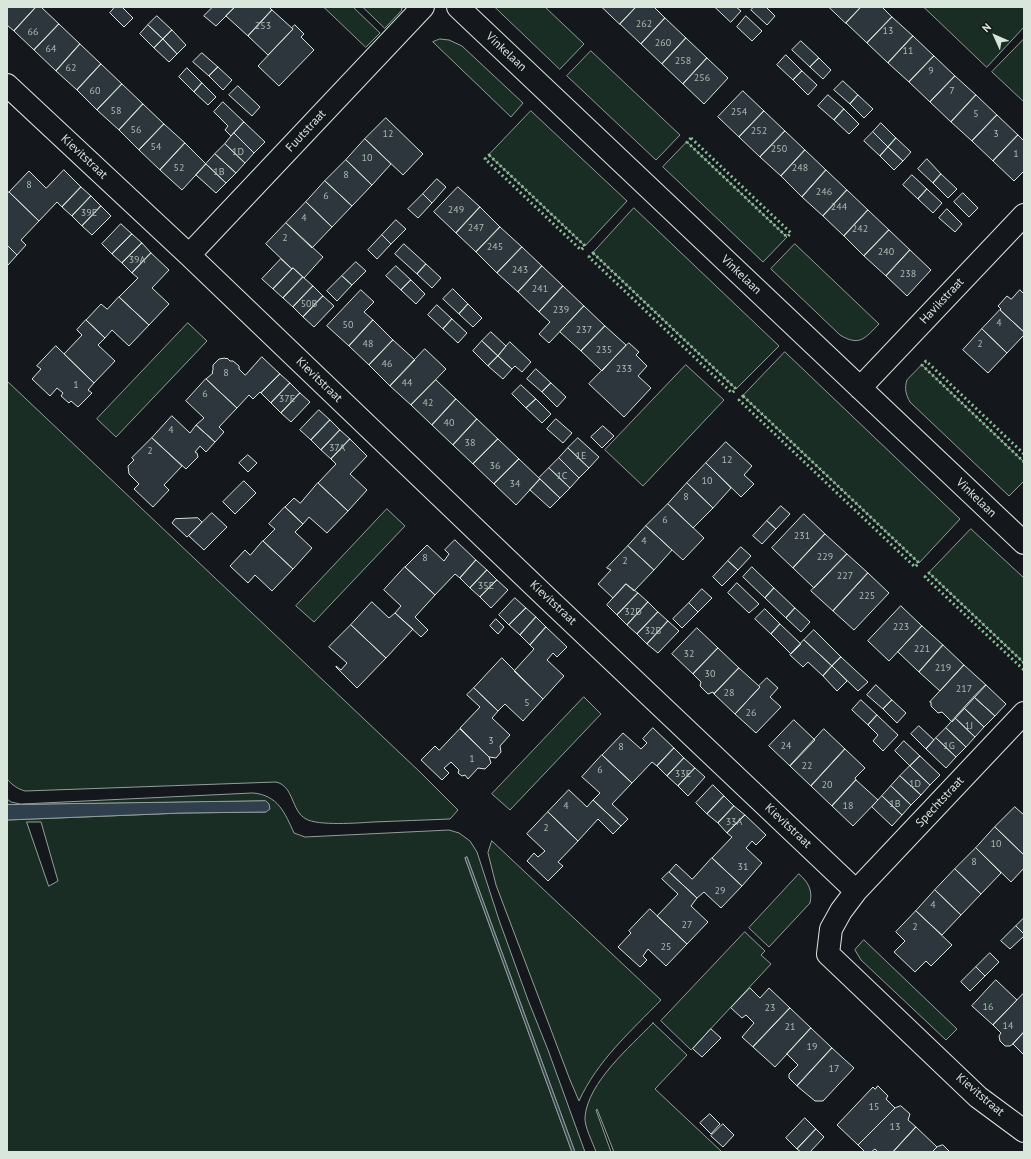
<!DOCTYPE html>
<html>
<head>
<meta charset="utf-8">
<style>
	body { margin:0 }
	#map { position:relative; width:1031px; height:1159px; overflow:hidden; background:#14181c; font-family:"PT Sans",sans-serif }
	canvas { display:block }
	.frame { position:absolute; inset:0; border:8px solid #d8e6dc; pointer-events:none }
	.north { position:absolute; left:975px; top:16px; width:40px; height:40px; -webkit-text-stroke:3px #14181c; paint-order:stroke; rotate:315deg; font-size:11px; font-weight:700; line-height:16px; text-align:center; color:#d8e6dc }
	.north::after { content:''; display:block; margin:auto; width:14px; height:18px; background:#d8e6dc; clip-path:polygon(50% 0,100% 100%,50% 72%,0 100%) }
</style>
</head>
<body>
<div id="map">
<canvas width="1031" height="1159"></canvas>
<div class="frame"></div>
<div class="north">N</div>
</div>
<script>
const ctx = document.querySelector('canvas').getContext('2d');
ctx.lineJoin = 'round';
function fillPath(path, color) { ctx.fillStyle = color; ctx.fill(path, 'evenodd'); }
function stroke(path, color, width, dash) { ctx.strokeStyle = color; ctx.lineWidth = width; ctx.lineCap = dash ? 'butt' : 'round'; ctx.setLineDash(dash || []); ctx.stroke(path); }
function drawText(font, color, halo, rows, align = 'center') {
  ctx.font = font + ' "PT Sans",sans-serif'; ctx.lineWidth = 3; ctx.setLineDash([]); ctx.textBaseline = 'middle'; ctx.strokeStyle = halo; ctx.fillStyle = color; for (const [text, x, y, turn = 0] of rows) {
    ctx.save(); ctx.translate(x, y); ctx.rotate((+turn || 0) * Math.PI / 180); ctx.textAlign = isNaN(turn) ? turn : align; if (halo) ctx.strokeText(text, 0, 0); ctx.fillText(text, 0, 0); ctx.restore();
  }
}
const green = new Path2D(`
	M324,7H353L380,33L366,47Z
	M363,7H404L401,9L402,10L385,28Z
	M495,7H545L584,44L560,69Z
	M924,7H1024V27L987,67Z
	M440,39L449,40L462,46L523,103L511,117L433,42Z
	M1024,39V102L992,72Z
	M591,51L680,135L656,160L567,76Z
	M531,111L627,201L585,246L489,155Z
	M687,142L787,237L763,262L663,167Z
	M634,208L779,346L736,389L593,253Z
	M795,244L879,324C865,338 860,347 840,335L771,269Z
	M188,323L207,341L116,437L97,419Z
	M785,352L960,519L919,563L743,396Z
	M686,365L724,400L643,486L605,450Z
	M922,365L1024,462V481L1009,496L910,402C906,395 904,388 907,380Z
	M7,381L421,773L458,810L450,819C424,820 399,821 373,822C358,823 318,826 306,819C291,811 294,786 276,782L25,791C18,789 12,785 7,779Z
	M387,509L405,526L314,622L296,606Z
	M971,529L1024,578V663L929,573Z
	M584,697L601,714L510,810L492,794Z
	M253,793C278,795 285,813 294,833L305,837L449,830L459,833L466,838L470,841L477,852L499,920L528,1000L548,1050L585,1152H575L467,857L465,858L572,1152H7V820L182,813L266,812L269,804L265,801L7,805V799L11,802L20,804ZM27,822H41L58,881L49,886Z
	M492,841L661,1000C631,1031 597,1061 579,1101L570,1080L496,885L488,853Z
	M799,874C808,882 813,890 810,903L769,947L749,928Z
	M745,932L765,951L761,955L771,964L691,1050L661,1021Z
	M864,940L957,1029L946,1040L861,960L855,950Z
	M653,1023L687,1055L655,1089L722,1152H614L597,1109L596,1110L611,1152H596C593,1143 584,1126 585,1117C588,1082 630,1047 653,1023Z`);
fillPath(green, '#1a2d24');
stroke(green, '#939e99', 1);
const water = new Path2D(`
	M266,801L269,804L270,809L266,812L182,813L7,820V805Z
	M467,857L575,1152H572L465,858Z`);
fillPath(water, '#2f3f4d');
stroke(water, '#939e99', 1);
const building = new Path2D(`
	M7,7H36L14,31L7,25Z
	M36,7H41L59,24L34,50L14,31Z
	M115,7H122L133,18L124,27L110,13Z
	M213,7H235L216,26L204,16Z
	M235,7H269L272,10L248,36L226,16Z
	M602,7H636L620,24Z
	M636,7H654L665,18L641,44L620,24Z
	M715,7H736L741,11L731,22Z
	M754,7H766L775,16L767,25L751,10Z
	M829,7H861L846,23Z
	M861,7H882L892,17L867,43L846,23Z
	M272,10L293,29L268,55L248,36Z
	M157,16L172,30L163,39L148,25Z
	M746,16L762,31L752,41L737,27Z
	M892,17L913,36L888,63L867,43Z
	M665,18L686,38L662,64L641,44Z
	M59,24L80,44L56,71L34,50Z
	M148,25L163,39L154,48L140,34Z
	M295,25L304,34L301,37L314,50L279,86L258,66L293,29L292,28Z
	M172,30L186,45L177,54L163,39Z
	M913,36L934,56L909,82L888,63Z
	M686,38L707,58L683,84L662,64Z
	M163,39L177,54L169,62L154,48Z
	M801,41L819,58L810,67L792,50Z
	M80,44L101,64L77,90L56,71Z
	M202,53L218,67L209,76L193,62Z
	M786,55L802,71L793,80L777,65Z
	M934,56L955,76L930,102L909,82Z
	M707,58L728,78L704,104L683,84Z
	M819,58L831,70L823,79L810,67Z
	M101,64L122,84L97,110L77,90Z
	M218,67L232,80L223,90L209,76Z
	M187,68L202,83L194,92L179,77Z
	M802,71L817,85L808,95L793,80Z
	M955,76L976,95L951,122L930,102Z
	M843,81L858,95L850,104L834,90Z
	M202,83L216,97L208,105L194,92Z
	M122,84L143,104L119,130L97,110Z
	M238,86L260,107L252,116L229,95Z
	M743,91L764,111L739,137L718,117Z
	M828,95L844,109L834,120L818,106Z
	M858,95L873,109L864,118L850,104Z
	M976,95L997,115L972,141L951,122Z
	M223,102L244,122L231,136L225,130L228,126L214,112Z
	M143,104L164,124L139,150L119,130Z
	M844,109L859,124L849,134L834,120Z
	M764,111L785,131L760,157L739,137Z
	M997,115L1018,135L993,161L972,141Z
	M386,118L423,154L403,175L365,139Z
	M244,122L265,142L254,153L234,133Z
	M881,123L896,138L888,147L873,132Z
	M164,124L185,143L160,170L139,150Z
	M785,131L805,150L781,176L760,157Z
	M873,132L888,147L880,156L864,141Z
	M234,133L254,153L245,163L225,144Z
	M1018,135L1024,141V171L1014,181L993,161Z
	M896,138L911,152L903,161L888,147Z
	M365,139L391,164L372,185L346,160Z
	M185,143L206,164L182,190L160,170Z
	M225,144L245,163L236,173L215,154Z
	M888,147L903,161L894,170L880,156Z
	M805,150L826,170L802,197L781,176Z
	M215,154L236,173L226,183L206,164Z
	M927,159L941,174L933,183L918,169Z
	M346,160L372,185L352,206L325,181Z
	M206,164L226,183L216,193L196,175Z
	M64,170L81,187L62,207L57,202L39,221L9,192L29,171L46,188Z
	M826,170L847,190L823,216L802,197Z
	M941,174L957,189L948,198L933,183Z
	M912,175L927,189L918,199L903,185Z
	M437,179L446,187L432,203L423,194Z
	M325,181L352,206L332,227L306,202Z
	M81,187L91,196L72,216L62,207Z
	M458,187L480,207L456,233L434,212Z
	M927,189L942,203L933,213L918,199Z
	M847,190L868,210L844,236L823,216Z
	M9,192L39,221L21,240L26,245L17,255L7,245V194Z
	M963,193L978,208L969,217L954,202Z
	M423,194L432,203L418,218L408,209Z
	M91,196L101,206L82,226L72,216Z
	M306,202L332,227L312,248L286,223Z
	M101,206L111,216L92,235L82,226Z
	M480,207L500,227L476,252L456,233Z
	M947,209L962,224L955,232L939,218Z
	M868,210L889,230L864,256L844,236Z
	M396,220L406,229L391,244L382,235Z
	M286,223L323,257L304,278L293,268L292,269L266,244Z
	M121,224L132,234L112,254L102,244Z
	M500,227L522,247L497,273L476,252Z
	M889,230L910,250L886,276L864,256Z
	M132,234L142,243L122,263L112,254Z
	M382,235L391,244L377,259L368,250Z
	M142,243L151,253L132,273L122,263Z
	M404,244L426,264L417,274L395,254Z
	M7,245L17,255L8,265L7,264Z
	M522,247L542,266L518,292L497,273Z
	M910,250L931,270L907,296L886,276Z
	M151,253L169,270L152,288L169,304L149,325L119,297L138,278L132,273Z
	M281,259L292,269L273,289L262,279Z
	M356,262L366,271L352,285L342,276Z
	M426,264L441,278L432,288L417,274Z
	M396,266L411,280L401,290L386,276Z
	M542,266L563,286L539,312L518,292Z
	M293,268L303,277L283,298L273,289Z
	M342,276L352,285L337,301L327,291Z
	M303,277L313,286L293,307L283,298Z
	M411,280L425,294L416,304L401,290Z
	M313,286L323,296L303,317L293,307Z
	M563,286L584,306L549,343L539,334L550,322L539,312Z
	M453,289L468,304L459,314L443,299Z
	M361,290L374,302L364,312L373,320L349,346L327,326Z
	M1020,290L1024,294V332L1000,310L1001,309L998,306L1007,296L1011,299Z
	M323,296L334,306L314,327L303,317Z
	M119,297L149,325L129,346L112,330L105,338L86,320L101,304L107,309Z
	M468,304L482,318L473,327L459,314Z
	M437,305L452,319L443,329L428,315Z
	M584,306L605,326L581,351L560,332Z
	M1000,310L1024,332V335L1007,353L982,329Z
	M452,319L467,333L458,343L443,329Z
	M86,320L105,338L98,345L115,361L94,383L64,354L82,335L77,330Z
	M373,320L393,340L369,365L349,346Z
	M605,326L626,345L602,371L581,351Z
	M982,329L1007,353L988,373L963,350Z
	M491,332L506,346L498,356L482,341Z
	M393,340L415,360L390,386L369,365Z
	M482,341L498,356L488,366L473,351Z
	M510,342L531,362L522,372L515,366L512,369L498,356Z
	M629,343L639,352L636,355L647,366L638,376L651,388L624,417L589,384Z
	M56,346L94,383L88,390L92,393L78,407L71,401L69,403L61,396L63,393L57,388L50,396L32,379L41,369L37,366Z
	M425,349L446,369L411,405L390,386Z
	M498,356L512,369L503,379L488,366Z
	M262,357L280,374L261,393L260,392L253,399L249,395L237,408L206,379L213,373L212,372L213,370V365L219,359L225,358L226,359L227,358L230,361H233L239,366V369L245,375Z
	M536,369L551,383L542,392L527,379Z
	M280,374L290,383L271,403L261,393Z
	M206,379L237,408L219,427L224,432L215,442L196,425L204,418L186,401Z
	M436,380L456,399L432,425L411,405Z
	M290,383L300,393L281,413L271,403Z
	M551,383L566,397L557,407L542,392Z
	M521,385L536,399L526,408L512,394Z
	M300,393L310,402L291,422L281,413Z
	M456,399L477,419L453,445L432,425Z
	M536,399L551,414L542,423L526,408Z
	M319,410L330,420L311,440L300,430Z
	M172,416L190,433L196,425L215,442L206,452L200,446L195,452L197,453L198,457L186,469L152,438Z
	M477,419L498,439L473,464L453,445Z
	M556,419L572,433L563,443L547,429Z
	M330,420L340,430L321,450L311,440Z
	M603,426L614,436L602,448L591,437Z
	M340,430L350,439L331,459L321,450Z
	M152,438L182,466L164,485L169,490L153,507L134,489L139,484L129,474L128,466L134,460L132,458Z
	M578,438L599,457L589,468L568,448Z
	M350,439L367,456L350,474L367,490L348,511L318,483L336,464L331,459Z
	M498,439L519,459L494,484L473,464Z
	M726,442L752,466L744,475L754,484L741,497L706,463Z
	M568,448L589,468L579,478L559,458Z
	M248,455L257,463L248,472L239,463Z
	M559,458L579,478L570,488L549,468Z
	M519,459L540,479L516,505L494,484Z
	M706,463L731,488L713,508L687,483Z
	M549,468L570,488L560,498L539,478Z
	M540,479L560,498L550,508L530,490Z
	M244,481L256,493L235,514L223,502Z
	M318,483L348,511L327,533L309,517L303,524L285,507L294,498L300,503Z
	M687,483L713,508L693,528L668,504Z
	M668,504L704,538L683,560L646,526Z
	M781,506L790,514L776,529L767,521Z
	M285,507L303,524L295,532L312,548L293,569L263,541L275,529L269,524Z
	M212,513L227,527L204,550L189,536Z
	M804,514L825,534L793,568L772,548Z
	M198,518L202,522L187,537L172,523L175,519Z
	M767,521L776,529L762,544L753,536Z
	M646,526L672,550L654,570L628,546Z
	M825,534L847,554L814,588L793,568Z
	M455,540L476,560L460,578L455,574L435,595L405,567L427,545L444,561L449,554L445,550Z
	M263,541L293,569L272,591L255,575L248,583L230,566L245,550L250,555Z
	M628,546L654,570L634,591L626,584L613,598L598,584L611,570L607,568Z
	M741,547L751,556L738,570L728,561Z
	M847,554L868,573L833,611L811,591Z
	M476,560L487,570L470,588L460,578Z
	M728,561L738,570L722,586L713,577Z
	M405,567L435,595L415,617L428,630L421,637L395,613L401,606L384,590Z
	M752,567L774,588L765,598L743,577Z
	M487,570L497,580L480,597L470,588Z
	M868,573L889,593L854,630L833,611Z
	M497,580L508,590L491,608L480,597Z
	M737,583L759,604L749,613L728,593Z
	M626,584L638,593L617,615L607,605Z
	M774,588L795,608L786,618L765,598Z
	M702,589L712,598L698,612L689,603Z
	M638,593L648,602L627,625L617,615Z
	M515,598L526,608L509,625L499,615Z
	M372,602L389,618L395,613L413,629L386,658L351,625Z
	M648,602L658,612L637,634L627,625Z
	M689,603L698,612L682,628L673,619Z
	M901,606L922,626L889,661L868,641Z
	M526,608L536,617L520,635L509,625Z
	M795,608L810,622L801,632L786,618Z
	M765,609L780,624L771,634L755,619Z
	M658,612L668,621L647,644L637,634Z
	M536,617L546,627L530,645L520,635Z
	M496,619L504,627L498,634L490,626Z
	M668,621L679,631L658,653L647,644Z
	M780,624L801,644L791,654L771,634Z
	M351,625L386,658L357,688L336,667V666L341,670L347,663L329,647Z
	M922,626L943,645L919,672L898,652Z
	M546,627L567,647L557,657L553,653L547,660L564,676L543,699L514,671L534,649L530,645Z
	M697,628L718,648L693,674L672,654Z
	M814,630L841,657L832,666L804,640Z
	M804,640L832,666L823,676L808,662L803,667L790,655Z
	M943,645L964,665L940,691L919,672Z
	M718,648L739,668L714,694L713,692L708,694L700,686L701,682L693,674Z
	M841,657L868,682L858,691L832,666Z
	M502,658L543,699L523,721L505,704L498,711L474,688Z
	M964,665L986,685L952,722L942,712L938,713L931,706V702H930Z
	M832,666L847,681L837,691L823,676Z
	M739,668L760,687L735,714L714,694Z
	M767,678L778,688L770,697L781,707L756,733L735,714L760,687L759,686Z
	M876,685L892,700L883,709L867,695Z
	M986,685L1006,704L995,716L974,697Z
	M474,688L498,711L492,718L510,735L500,746L501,752L496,758L489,757L460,728L480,707L467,695Z
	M974,697L995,716L984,727L964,708Z
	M861,700L877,715L868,725L852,710Z
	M892,700L906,713L897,723L883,709Z
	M964,708L984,727L975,737L955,718Z
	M877,715L898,735L883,751L873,741L878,735L868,725Z
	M955,718L975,737L966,747L946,728Z
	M794,720L815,740L790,766L769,746Z
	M919,726L934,740L926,749L911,734Z
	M653,728L674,748L657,766L652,762L632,783L602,755L623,733L641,749L647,743L643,739Z
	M946,728L966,747L956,757L936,738Z
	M460,729L489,757L491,763L485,769L478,768L468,779L465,775L462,776L458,773L459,770L451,762L444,768L449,773L442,780L421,760L435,746L439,750Z
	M824,729L845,749L811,786L790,766Z
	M936,738L956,757L946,768L926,749Z
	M904,741L920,756L910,766L895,751Z
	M674,748L684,758L667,776L657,766Z
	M845,749L865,768L855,778L856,780L832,806L811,786Z
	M602,755L632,783L612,804L628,819L621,826L593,800L600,793L582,777Z
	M920,756L940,775L930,785L910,766Z
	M684,758L695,768L678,786L667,776Z
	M910,766L930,785L921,795L900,776Z
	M695,768L705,777L688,796L678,786Z
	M900,776L921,795L911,805L891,786Z
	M856,780L878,800L853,826L832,806Z
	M713,785L724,796L707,814L696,803Z
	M891,786L911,805L902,815L882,796Z
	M569,790L587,807L593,800L621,826L613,834L598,819L578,841L548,812Z
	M724,796L734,806L718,823L707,814Z
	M882,796L902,815L892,826L872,807Z
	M734,806L745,815L727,833L718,823Z
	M1015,807L1024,815V855L995,827Z
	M548,812L578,841L558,862L563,866L548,881L527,861L534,853L538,857L545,851L527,834Z
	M745,815L766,835L756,845L752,841L746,848L762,863L742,886L712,858L732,837L727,833Z
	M995,827L1024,855V868L1011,882L976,848Z
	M976,848L1001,873L981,894L955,869Z
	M712,858L742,886L721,908L704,892L697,898L669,872L676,864L692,879Z
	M955,869L981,894L961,915L935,890Z
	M669,872L697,898L691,906L708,922L687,944L657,916L678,894L662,879Z
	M935,890L961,915L942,935L916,911Z
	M650,909L687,944L666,966L648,949L643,956L647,960L640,967L618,947L631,933L629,931Z
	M916,911L952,945L931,966L926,961L915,972L894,952L905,941L896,932Z
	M1024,918V934L1016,926Z
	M1016,926L1024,934V936L1010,949L1001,941Z
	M990,953L999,962L985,976L976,967Z
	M976,967L985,976L970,991L961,982Z
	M996,980L1017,1000L993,1025L972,1006Z
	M750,988L760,998L769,988L790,1008L753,1047L742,1037L754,1023L746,1015L742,1018L731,1008Z
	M1024,993V1032L1013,1044L1010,1046H1005L1000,1041L999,1036L1001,1033L993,1025Z
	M790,1008L811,1028L775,1067L753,1047Z
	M811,1028L832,1048L797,1086L789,1078V1074L798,1065L787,1054Z
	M711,1029L721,1038L702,1057L693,1049Z
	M1024,1032V1055L1013,1044Z
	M832,1048L854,1068L823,1101H815L797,1086Z
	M878,1086L888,1096L886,1099L895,1108L858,1145L837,1125L873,1087L875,1089Z
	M901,1106L910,1114L908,1120L916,1127L893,1152H878L875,1149L871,1152H865L858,1145L895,1108Z
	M710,1114L720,1124L711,1134L700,1123Z
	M805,1118L816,1129L797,1149L786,1138Z
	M723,1124L734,1135L723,1147L711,1136Z
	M916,1127L937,1147L932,1152H893Z
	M816,1129L824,1137L810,1152H801L797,1149Z
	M943,1145L950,1152H932L937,1147Z`);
fillPath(building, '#2c363c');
stroke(building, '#d8e6dc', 1);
const street = new Path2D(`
	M458,7L1024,543
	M7,85L189,255L546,597L856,891L841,911L831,929L828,954L978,1097L1024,1131
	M189,255L423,7
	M860,388L1024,215
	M856,891L1024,713`);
stroke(street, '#d8e6dc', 24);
stroke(street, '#14181c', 22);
stroke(new Path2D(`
	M691,138L791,233L787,237L687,142Z
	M489,155L585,246L581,250L485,159Z
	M593,253L736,389L732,393L589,257Z
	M743,396L919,563L915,567L739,400Z
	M1024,454L926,361L922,365L1024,462
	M1024,663L929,573L925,577L1024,670`), '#8ac095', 3, [2, 3]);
drawText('10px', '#adbab4', null, [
	["262",644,24],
	["253",263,26],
	["13",888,31],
	["66",33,32],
	["260",663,43],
	["64",51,49],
	["11",908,51],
	["258",683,61],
	["62",71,68],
	["9",931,71],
	["256",702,78],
	["60",95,91],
	["7",952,91],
	["58",116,111],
	["254",739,112],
	["5",976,114],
	["56",136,130],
	["252",759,131],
	["12",388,134],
	["3",996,134],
	["54",156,147],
	["250",779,149],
	["1D",238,152],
	["1",1016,154],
	["10",367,158],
	["52",179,168],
	["248",800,168],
	["1B",219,172],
	["8",346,175],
	["8",29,185],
	["246",824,192],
	["6",326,196],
	["244",839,207],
	["249",456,210],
	["39E",89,213],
	["4",304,218],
	["247",476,228],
	["242",860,229],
	["2",285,238],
	["245",495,247],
	["240",886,252],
	["39A",137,260],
	["243",520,270],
	["238",908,274],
	["241",540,289],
	["50B",309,304],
	["239",561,310],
	["4",999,323],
	["50",348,325],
	["237",584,330],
	["48",368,344],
	["2",980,344],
	["235",604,350],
	["46",387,364],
	["233",624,369],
	["8",226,373],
	["44",407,383],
	["1",76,385],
	["6",205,394],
	["37E",287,399],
	["42",428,403],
	["40",449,423],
	["4",171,430],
	["38",470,443],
	["37A",337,448],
	["2",150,451],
	["1E",581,456],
	["12",727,460],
	["36",495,466],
	["1C",562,476],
	["10",707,481],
	["34",515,484],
	["8",686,497],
	["6",665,520],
	["231",802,536],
	["4",644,541],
	["229",825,557],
	["8",425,558],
	["2",625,561],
	["227",845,576],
	["35E",486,586],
	["225",867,596],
	["32D",633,612],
	["223",901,627],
	["32B",653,631],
	["221",922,649],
	["32",689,654],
	["219",943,668],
	["30",710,674],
	["217",964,689],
	["28",729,693],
	["5",527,703],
	["26",751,713],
	["1J",969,726],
	["3",491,741],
	["24",786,746],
	["1G",949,746],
	["8",621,747],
	["1",472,759],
	["22",807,766],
	["6",600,770],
	["33E",683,774],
	["1D",915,784],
	["20",827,785],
	["1B",895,804],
	["4",566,806],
	["18",848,806],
	["33A",734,822],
	["2",546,828],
	["10",996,844],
	["8",974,862],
	["31",743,867],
	["29",720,891],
	["4",933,905],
	["27",687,925],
	["2",915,927],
	["25",666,947],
	["16",988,1007],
	["23",770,1008],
	["14",1008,1026],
	["21",790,1027],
	["19",812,1047],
	["17",834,1069],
	["15",874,1107],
	["13",895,1127]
]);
drawText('12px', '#d8e6dc', '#14181c', [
	["Vinkelaan",506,52,43],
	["Fuutstraat",306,131,-47],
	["Kievitstraat",84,157,43],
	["Vinkelaan",741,275,44],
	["Havikstraat",942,301,-47],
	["Kievitstraat",319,380,44],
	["Vinkelaan",976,498,44],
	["Kievitstraat",553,603,43],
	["Spechtstraat",940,802,-47],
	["Kievitstraat",788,826,43],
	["Kievitstraat",980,1095,40]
]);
</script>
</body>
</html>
